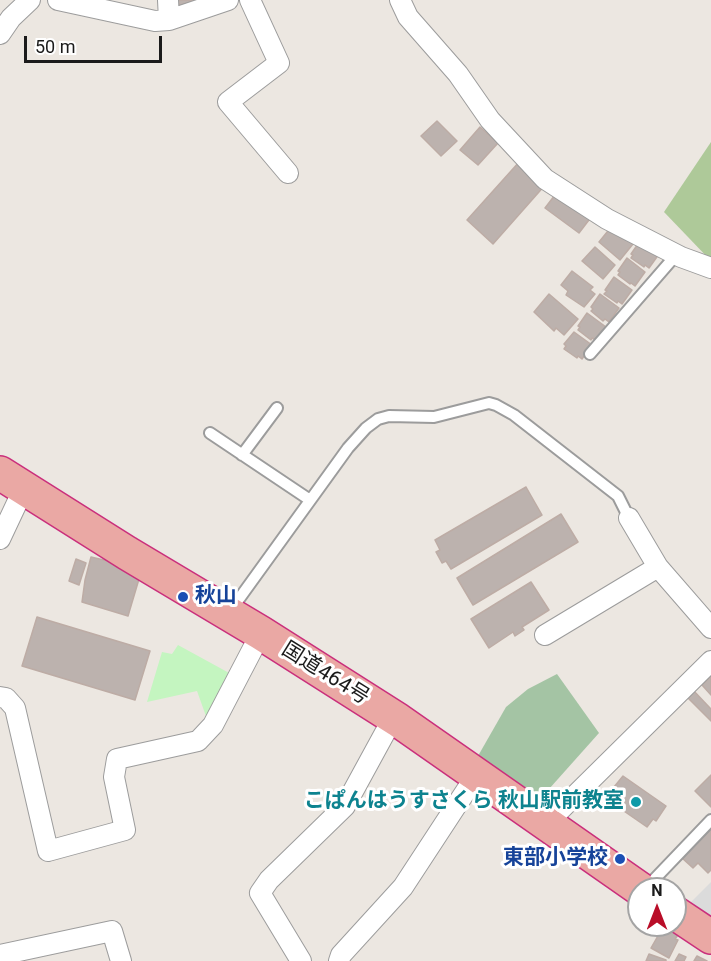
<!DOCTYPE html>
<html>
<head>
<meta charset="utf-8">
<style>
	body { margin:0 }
	#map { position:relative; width:711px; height:961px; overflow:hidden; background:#ece7e1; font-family:Roboto,sans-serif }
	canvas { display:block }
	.north { position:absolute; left:627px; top:877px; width:60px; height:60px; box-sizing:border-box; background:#fff; border:2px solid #a4a4a4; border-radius:50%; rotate:0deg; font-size:16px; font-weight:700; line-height:24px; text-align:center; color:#1b1b1b }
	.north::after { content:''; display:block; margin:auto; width:21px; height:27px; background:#b90d28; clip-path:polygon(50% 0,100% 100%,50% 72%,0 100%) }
	.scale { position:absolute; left:24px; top:36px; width:138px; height:27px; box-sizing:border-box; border:3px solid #1b1b1b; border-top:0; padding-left:8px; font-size:18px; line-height:21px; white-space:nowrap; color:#1b1b1b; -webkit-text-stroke:4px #fff; paint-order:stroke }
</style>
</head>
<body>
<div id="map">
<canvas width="711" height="961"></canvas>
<div class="north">N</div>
<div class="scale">50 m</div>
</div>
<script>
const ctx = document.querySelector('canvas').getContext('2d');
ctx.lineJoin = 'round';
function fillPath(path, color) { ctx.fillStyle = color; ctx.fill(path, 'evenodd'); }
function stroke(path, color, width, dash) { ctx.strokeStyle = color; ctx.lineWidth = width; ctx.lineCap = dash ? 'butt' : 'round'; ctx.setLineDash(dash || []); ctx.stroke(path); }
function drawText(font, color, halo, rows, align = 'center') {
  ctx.font = font + ' Roboto,"Noto Sans JP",sans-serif'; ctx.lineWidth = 6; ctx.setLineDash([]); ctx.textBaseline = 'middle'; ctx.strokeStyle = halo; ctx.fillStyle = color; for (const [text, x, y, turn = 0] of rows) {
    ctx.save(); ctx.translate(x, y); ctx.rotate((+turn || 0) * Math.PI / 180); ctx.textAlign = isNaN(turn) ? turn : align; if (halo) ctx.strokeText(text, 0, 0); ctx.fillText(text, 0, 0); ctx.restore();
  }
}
fillPath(new Path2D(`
	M711,142V261L664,212Z`), '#aec999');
fillPath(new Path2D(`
	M557,674L599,733L541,798L478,756L506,707L528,689Z`), '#a4c4a4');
fillPath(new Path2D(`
	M178,645L231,674L207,719L197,691L147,702L162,652L172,654Z`), '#c4f5c0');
fillPath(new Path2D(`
	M711,882V919L689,904Z`), '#dbdbdb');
const building = new Path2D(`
	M175,0H193L194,1L180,5Z
	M437,121L457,141L441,156L421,136Z
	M480,127L498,143L478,165L460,150Z
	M520,161L546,184L493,244L467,220Z
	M558,191L592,216L579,233L545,208Z
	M612,226L633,244L620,260L599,242Z
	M640,241L659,254L649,268L645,265L644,267L631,258L633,255L631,254Z
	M595,247L615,265L603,279L582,261Z
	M627,258L645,272L635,286L631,283L630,284L618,275L620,272L618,271Z
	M572,271L593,287L590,290L595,294L584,307L566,295L568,291L561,285Z
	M614,277L632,290L622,304L618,301L617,303L604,294L607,291L605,290Z
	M549,294L578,319L564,335L556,328L554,331L534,312Z
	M600,294L619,308L609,322L605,319L603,321L591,311L593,309L591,307Z
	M587,313L606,327L596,340L592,338L591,340L578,330L580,327L578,326Z
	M574,332L592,345L582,359L578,356L577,358L564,349L566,346L564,344Z
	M526,487L542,515L451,569L446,561L442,563L436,552L440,550L435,540Z
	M561,514L578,542L473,605L457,578Z
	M91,557L108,561L139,579L128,616L82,602L85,580Z
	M76,559L86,563L79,585L69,581Z
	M531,582L549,610L522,627L524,630L515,636L513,632L489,648L471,619Z
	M37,617L150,651L135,700L22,666Z
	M711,676V695L702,685Z
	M692,689L711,709V721L686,696Z
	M711,775V807L695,791Z
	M623,776L666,806L656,821L653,819L647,827L605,798Z
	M711,829V870L708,873L698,863L693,868L682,858Z
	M663,927L678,935L675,939L678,940L669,958L651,948Z
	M649,954L666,960V961H646Z
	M679,954L686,957L684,961H675Z
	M697,956L707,961H694Z`);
fillPath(building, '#bcb2ae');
stroke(building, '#bdaca5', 1.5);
const service = new Path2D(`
	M590,354L676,255
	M210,433L310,500
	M242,455L277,408
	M231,610L348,448L366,428L378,419L389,416L434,417L489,403L496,405L514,415L618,496L629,518
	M645,889L711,820`);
const minor = new Path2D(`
	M58,0L155,21L169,20L228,0
	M168,0L169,20
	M250,0L279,63L228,102L288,173
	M400,0L408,17L458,74L490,120L545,179L607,219L681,257L711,268
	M0,34L11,18L30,0
	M629,518L658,567L711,628
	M0,539L24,488
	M545,635L658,567
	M0,697L6,698L15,708L48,851L125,830L114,777L117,759L198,741L213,725L261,633
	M546,824L711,661
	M0,955L112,931L121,961
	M301,961L260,893L269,880L345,806L387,729L398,720
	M339,961L341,955L403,887L477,774`);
const trunk = new Path2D(`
	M0,473L127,553L261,633L398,720L640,889
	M675,913L711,937`);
stroke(service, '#9c9c9c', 14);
stroke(minor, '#9c9c9c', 22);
stroke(trunk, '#ca2f7c', 36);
stroke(service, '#fff', 10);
stroke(minor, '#fff', 20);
stroke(trunk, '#eaa8a4', 33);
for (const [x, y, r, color] of [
	[183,597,6,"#1a4fb4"],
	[636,802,6,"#0f9aa8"],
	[620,859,6,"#1a4fb4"]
]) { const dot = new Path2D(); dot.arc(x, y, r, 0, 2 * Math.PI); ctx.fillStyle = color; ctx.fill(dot); stroke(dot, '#fff', 2); }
drawText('bold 21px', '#164399', '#fff', [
	["秋山",195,597],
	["東部小学校",608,859,"right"]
], 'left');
drawText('21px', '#1b1b1b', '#fff', [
	["国道464号",325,674,32]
]);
drawText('bold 21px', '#0d838f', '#fff', [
	["こぱんはうすさくら 秋山駅前教室",624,802]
], 'right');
</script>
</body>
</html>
